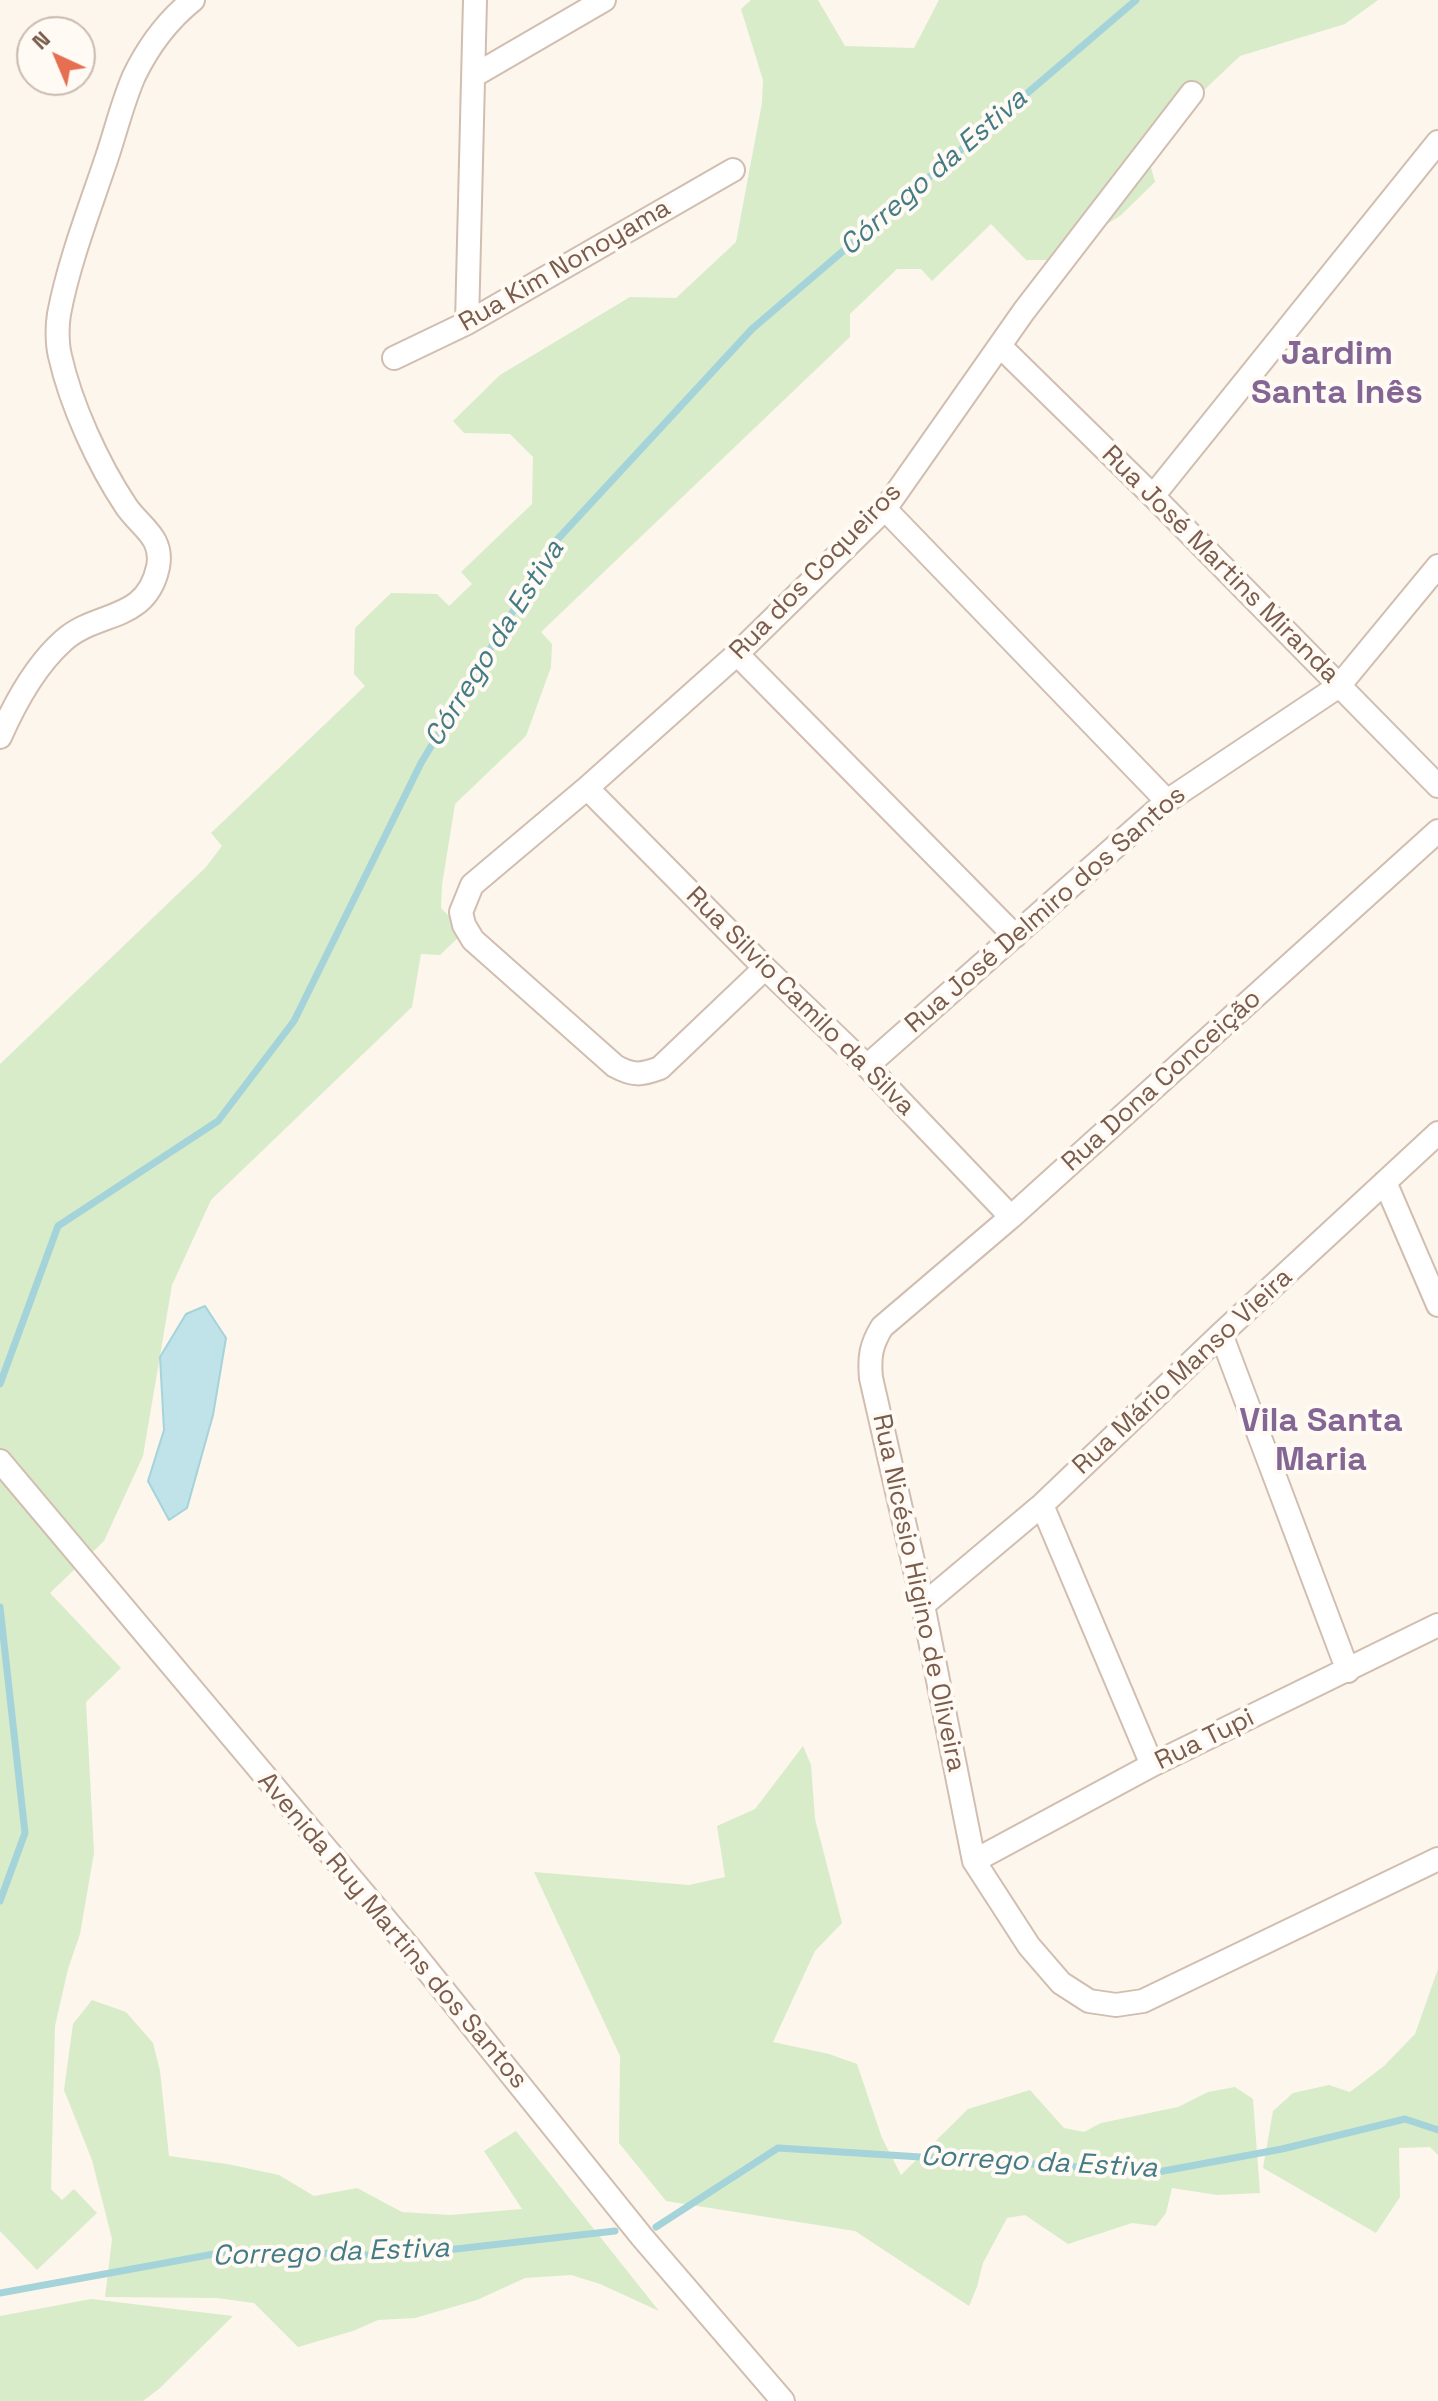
<!DOCTYPE html>
<html>
<head>
<meta charset="utf-8">
<style>
	body { margin:0 }
	#map { position:relative; width:1438px; height:2401px; overflow:hidden; background:#fdf6ec; font-family:"Space Grotesk",sans-serif }
	canvas { display:block }
	.north { position:absolute; left:16px; top:16px; width:80px; height:80px; box-sizing:border-box; background:#fffaf3; border:2px solid #cabbb1; border-radius:50%; rotate:316deg; font-size:22px; font-weight:700; line-height:32px; text-align:center; color:#7a5c4d }
	.north::after { content:''; display:block; margin:auto; width:28px; height:36px; background:#e76f51; clip-path:polygon(50% 0,100% 100%,50% 72%,0 100%) }
</style>
</head>
<body>
<div id="map">
<canvas width="1438" height="2401"></canvas>
<div class="north">N</div>
</div>
<script>
const ctx = document.querySelector('canvas').getContext('2d');
ctx.lineJoin = 'round';
function fillPath(path, color) { ctx.fillStyle = color; ctx.fill(path, 'evenodd'); }
function stroke(path, color, width, dash) { ctx.strokeStyle = color; ctx.lineWidth = width; ctx.lineCap = dash ? 'butt' : 'round'; ctx.setLineDash(dash || []); ctx.stroke(path); }
function drawText(font, color, halo, rows, align = 'center') {
  ctx.font = font + ' "Space Grotesk",sans-serif'; ctx.lineWidth = 8; ctx.setLineDash([]); ctx.textBaseline = 'middle'; ctx.strokeStyle = halo; ctx.fillStyle = color; for (const [text, x, y, turn = 0] of rows) {
    ctx.save(); ctx.translate(x, y); ctx.rotate((+turn || 0) * Math.PI / 180); ctx.textAlign = isNaN(turn) ? turn : align; if (halo) ctx.strokeText(text, 0, 0); ctx.fillText(text, 0, 0); ctx.restore();
  }
}
fillPath(new Path2D(`
	M751,0H818L845,46L914,48L939,0H1378L1345,24L1240,56L1145,146L1155,182L1120,216L1049,260H1026L991,224L932,281L921,269H897L850,314V337L541,632L552,644L551,667L526,736L455,804L442,885L441,908L464,932L440,955L421,954L412,1007L211,1200L172,1285L143,1456L104,1541L50,1593L121,1668L86,1702L94,1853L80,1934L68,1969L55,2026L51,2189L62,2200L74,2189L97,2213L37,2270L0,2231V1064L206,867L222,846L211,833L365,686L354,674L355,628L391,593L437,594L449,606L472,584L461,572L532,504L533,457L510,434L464,433L453,421L500,375L630,297L676,298L736,242L762,103L763,80L741,9Z
	M803,1746L811,1765L815,1819L842,1923L815,1951L773,2042L829,2054L857,2064L882,2138L901,2175L968,2109L1030,2090L1064,2128L1084,2132L1101,2123L1178,2107L1208,2092L1235,2087L1253,2099L1260,2193L1217,2195L1172,2188L1166,2213L1156,2226L1132,2223L1068,2244L1025,2215L1007,2218L983,2263L977,2287L969,2306L855,2231L666,2201L619,2143L620,2056L534,1872L689,1885L725,1877L717,1826L755,1809Z
	M1438,1969V2155L1430,2147L1399,2148L1400,2197L1376,2233L1263,2168L1273,2111L1293,2093L1329,2085L1350,2092L1384,2066L1415,2034Z
	M92,2000L126,2012L153,2043L160,2071L169,2156L227,2164L279,2175L314,2196L357,2188L402,2212L450,2215L522,2209L484,2151L516,2131L659,2311L600,2284L571,2275L525,2278L477,2300L415,2318L378,2320L353,2331L298,2347L254,2303L217,2298L105,2297L112,2239L92,2160L64,2090L73,2024Z
	M91,2299L233,2316L160,2388L143,2401H0V2316Z`), '#d8ecc9');
const water = new Path2D(`
	M205,1306L226,1338L213,1415L187,1508L169,1520L148,1481L164,1430L160,1357L186,1314Z`);
fillPath(water, '#bfe3e8');
stroke(water, '#a5d3da', 2);
stroke(new Path2D(`
	M0,1384L58,1226L218,1121L294,1021L421,763L555,542L752,329L1136,0
	M0,1607L25,1833L0,1901
	M656,2227L778,2148L1158,2172L1282,2149L1405,2119L1438,2130
	M0,2293L236,2250L394,2256L615,2231`), '#a5d3da', 7);
const street = new Path2D(`
	M475,75L604,0
	M467,323L475,0
	M1000,346L1153,496L1438,786
	M394,358L467,323L733,170
	M1153,496L1438,142
	M885,509L1167,801
	M737,654L1015,936
	M0,737C15,703 35,666 63,641C97,610 146,623 158,567C164,537 140,527 126,506C98,464 71,405 60,356C57,344 57,326 59,314C69,261 90,208 107,157C116,130 123,101 134,76C148,47 168,20 193,0
	M587,788L765,968L867,1066L1011,1217
	M1438,831L1011,1217L882,1327C871,1345 869,1357 871,1378L923,1605L974,1861L1029,1946L1061,1983L1089,2001L1116,2005L1143,2001L1438,1859
	M765,968L660,1068C641,1075 633,1076 615,1066L473,940L464,925L461,912L472,885L587,788L737,654L885,509L1024,311L1192,93
	M867,1066L1167,801L1339,686L1438,566
	M1385,1182L1438,1305
	M1221,1334L1348,1671
	M0,1461L408,1946L642,2237L783,2401
	M1042,1505L1152,1765
	M923,1605L1042,1505L1221,1334L1438,1133
	M974,1861L1152,1765L1438,1625`);
stroke(street, '#d1beb0', 26);
stroke(street, '#fff', 22);
drawText('26px', '#7a5c4d', '#fffaf3', [
	["Rua Kim Nonoyama",565,266,-30],
	["Rua José Martins Miranda",1220,565,45],
	["Rua dos Coqueiros",816,572,-46],
	["Rua José Delmiro dos Santos",1046,910,-41],
	["Rua Silvio Camilo da Silva",800,1002,45],
	["Rua Dona Conceição",1162,1081,-42],
	["Rua Mário Manso Vieira",1183,1372,-43],
	["Rua Nicésio Higino de Oliveira",918,1593,78],
	["Rua Tupi",1205,1740,-26],
	["Avenida Ruy Martins dos Santos",392,1931,50]
]);
drawText('italic 28px', '#437c86', '#fffaf3', [
	["Córrego da Estiva",934,173,-41],
	["Córrego da Estiva",495,644,-58],
	["Corrego da Estiva",1039,2163,3],
	["Corrego da Estiva",331,2253,-2]
]);
drawText('bold 34px', '#846695', '#fffaf3', [
	["Jardim",1337,355],
	["Santa Inês",1337,394],
	["Vila Santa",1321,1422],
	["Maria",1321,1461]
]);
</script>
</body>
</html>
